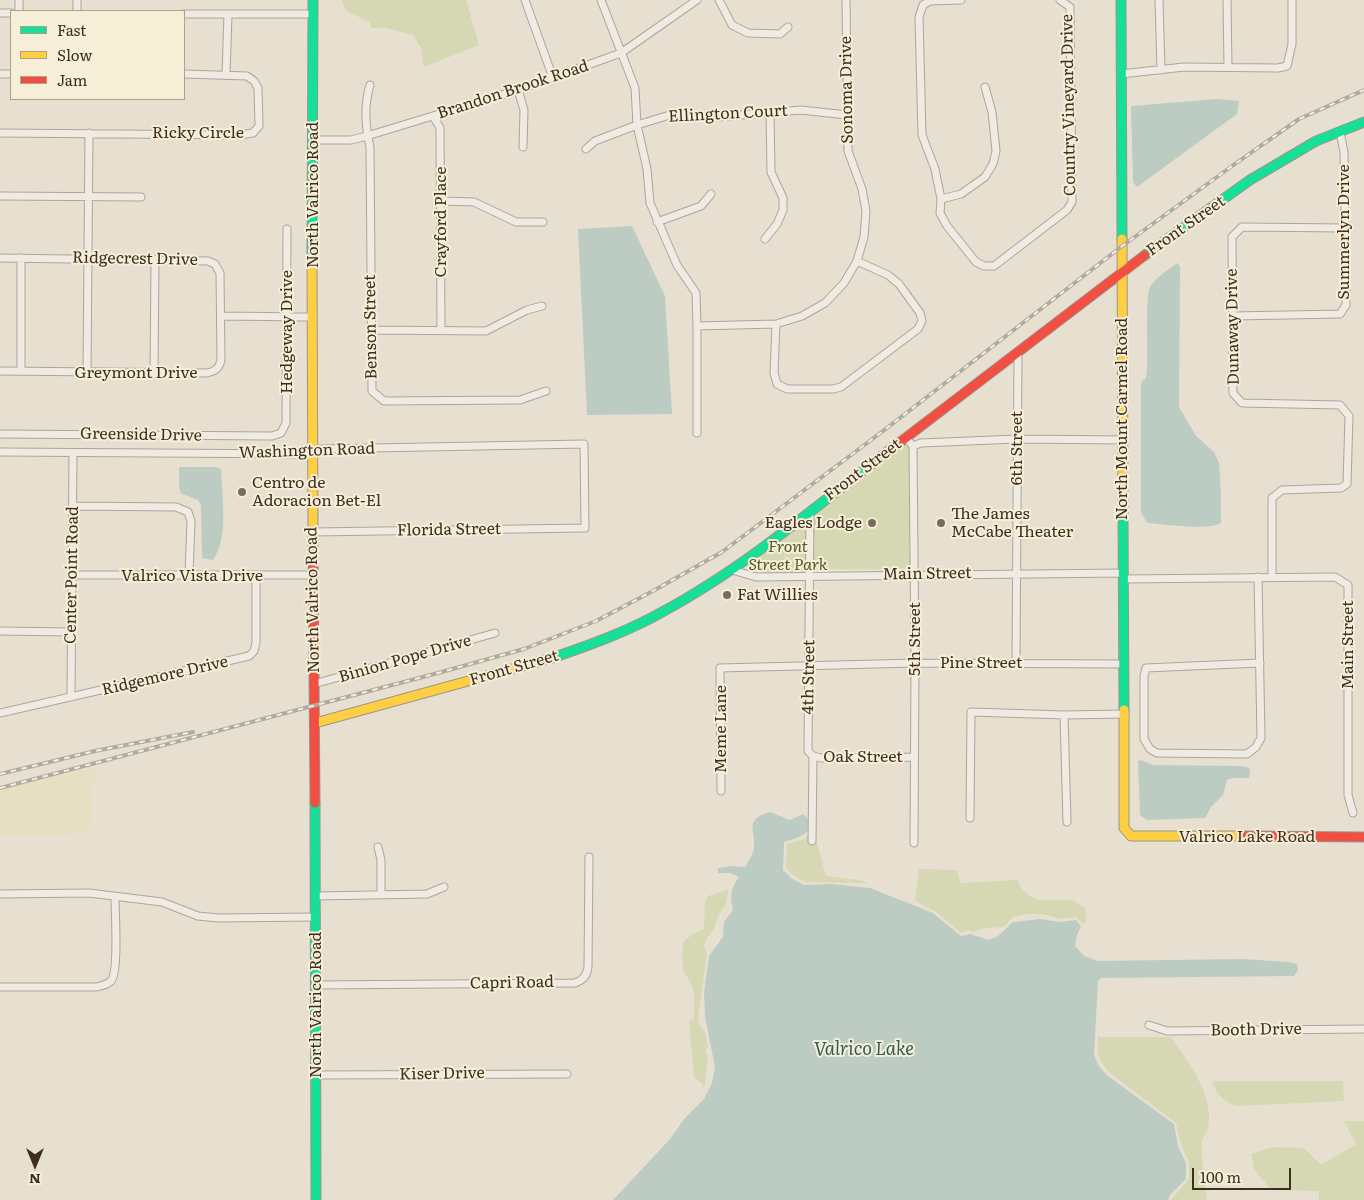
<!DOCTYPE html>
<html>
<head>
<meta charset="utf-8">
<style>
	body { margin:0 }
	#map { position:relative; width:1364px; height:1200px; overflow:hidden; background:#e7e0d1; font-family:Literata,serif }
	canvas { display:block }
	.legend { position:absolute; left:10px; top:10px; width:175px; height:90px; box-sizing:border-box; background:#f7eed8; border:1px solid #ada18e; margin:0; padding:6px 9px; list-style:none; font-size:15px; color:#3d2e20 }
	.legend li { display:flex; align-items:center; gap:10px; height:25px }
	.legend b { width:25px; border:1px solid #ada18e }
	.north { position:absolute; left:10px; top:1140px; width:50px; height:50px; -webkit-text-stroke:4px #f7eed8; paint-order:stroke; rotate:180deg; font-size:14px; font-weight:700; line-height:20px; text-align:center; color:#3d2e20 }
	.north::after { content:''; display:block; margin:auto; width:18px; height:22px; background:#3d2e20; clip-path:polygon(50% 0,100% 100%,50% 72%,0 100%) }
	.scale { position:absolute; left:1192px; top:1168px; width:99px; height:22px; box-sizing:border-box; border:2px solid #3d2e20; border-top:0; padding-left:6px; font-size:15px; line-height:18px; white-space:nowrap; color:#3d2e20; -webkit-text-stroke:4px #f7eed8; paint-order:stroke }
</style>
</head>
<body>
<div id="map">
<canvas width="1364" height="1200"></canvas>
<ul class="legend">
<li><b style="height:6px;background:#16e098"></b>Fast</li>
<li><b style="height:6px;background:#ffcf43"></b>Slow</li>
<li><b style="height:6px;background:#f24e42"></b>Jam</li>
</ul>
<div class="north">N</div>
<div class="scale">100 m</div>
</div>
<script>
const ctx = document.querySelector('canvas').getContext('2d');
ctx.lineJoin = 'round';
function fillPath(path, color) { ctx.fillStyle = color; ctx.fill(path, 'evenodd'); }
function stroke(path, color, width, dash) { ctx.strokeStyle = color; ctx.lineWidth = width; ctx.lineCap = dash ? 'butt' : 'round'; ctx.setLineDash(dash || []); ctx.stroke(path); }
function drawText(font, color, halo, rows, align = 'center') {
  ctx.font = font + ' Literata,serif'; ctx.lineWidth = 4; ctx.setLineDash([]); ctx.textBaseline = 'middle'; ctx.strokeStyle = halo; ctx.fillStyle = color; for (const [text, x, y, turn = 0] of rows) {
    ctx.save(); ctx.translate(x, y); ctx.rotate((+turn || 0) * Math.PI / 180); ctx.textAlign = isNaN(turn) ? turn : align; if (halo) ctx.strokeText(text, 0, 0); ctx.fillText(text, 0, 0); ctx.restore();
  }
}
fillPath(new Path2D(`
	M95,768L90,829L67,835L11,836L0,834V790L41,779Z`), '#e6dfc2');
fillPath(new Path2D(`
	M342,0H466L479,45L424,67L421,48L413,35L386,28H372L369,22L345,10Z
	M906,443L910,451L911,569H814L813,513Z
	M803,524L806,527L807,567L805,571C797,576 769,576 761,571L758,559L761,554L799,525Z
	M809,835V845H815L816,839L826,876L858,880L867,883L805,882L793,875L786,868L787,844L804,839Z
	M919,869L957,870L960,883L1017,880L1022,889L1031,897L1038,900H1072L1085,908L1086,921L1084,925L1076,917L1060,919L1043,914H1025L1013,917L1004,927L985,928L974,932L969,930L961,933L935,911L915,901Z
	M728,890L727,902L718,916L714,929L707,938L704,946L707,954L698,1019L700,1026L705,1032L708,1047L706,1051C710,1062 705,1073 705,1085L701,1090L703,1085L694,1077L689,1021L694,1018V994L691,983L683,971L682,951L684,941L693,934L704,929L705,902L708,896Z
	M1098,1035L1101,1037H1170C1188,1059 1215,1098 1208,1128C1207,1133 1202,1137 1202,1142C1201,1161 1205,1181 1207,1200H1171L1189,1179V1162L1181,1145L1176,1123L1110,1073C1096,1059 1098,1053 1098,1035Z
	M1214,1081H1343L1344,1101L1237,1106C1224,1103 1218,1095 1212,1083Z
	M1344,1121H1364V1200H1319V1191L1271,1190L1254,1169L1251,1154L1273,1147L1304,1148L1321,1165L1356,1144Z`), '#d6d7b3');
fillPath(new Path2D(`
	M1217,99L1239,101L1237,114L1137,187L1133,182L1131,106Z
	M632,226L665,296L672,414L587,415L578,229Z
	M1177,263L1180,266L1179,407L1196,436L1214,452L1219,463L1221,492V523C1210,531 1162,524 1147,523L1141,512V385L1142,381L1146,378L1147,369C1148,354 1145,296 1150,287C1156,277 1168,270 1177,263Z
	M179,467H216L221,469C222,495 229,539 213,560L202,558L201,505L198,500L182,494L179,488Z
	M1141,760L1153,765L1243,766L1249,768L1250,771L1249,778H1233L1227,780L1223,795L1211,807L1205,818L1147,820L1140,815L1138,761Z
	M770,812L790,820L803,814C823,830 797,839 784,842L783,870L791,878L804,885L831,884L870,888L933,913L961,936L970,934L989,940L998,936L1013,922L1040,919L1060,922L1076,920L1081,926L1077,935L1075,946L1084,956L1098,961L1243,959L1288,962L1297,964L1298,970L1294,976L1101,978L1098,981L1094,1055L1099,1066L1108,1076L1174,1124L1178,1146L1186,1163V1179L1170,1195L1168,1200H613L670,1139L685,1118L704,1099L712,1083L715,1067L705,1017L704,993L709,956L723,937L724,922L733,910C730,897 730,889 739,877L730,873H718V868L733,866L745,867C748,862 753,855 754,848C756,829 743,820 770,812Z`), '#bcccc2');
const street = new Path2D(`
	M19,0V11
	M77,0V11
	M525,0L553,78
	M601,0L635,88L637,125L647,169L650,203L677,265L696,293L697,326V433
	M719,0L732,25L748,33L780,34L788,27
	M961,0L930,1L923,5L919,17L922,135L935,169L941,199L940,213L947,226L976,262L984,266H994L1067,210L1072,202L1070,7L1060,0
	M1159,0L1161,70
	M1227,0L1228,67
	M0,13H11
	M184,14H313
	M0,74H11
	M226,74L228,15
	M1121,74L1184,67L1278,68L1287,66L1292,44V0
	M370,85C364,105 365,126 370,147L372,391L384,401L520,400L546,391
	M518,90L524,110L523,147
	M433,116L440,128L441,330
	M0,133L239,135L253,133L259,126L258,88L254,81L247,76L184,74
	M314,140H351L367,136L518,90L621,53L697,0
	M586,149L595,141L637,125L673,114L717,117L801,110L847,115
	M0,196L141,197
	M941,199L961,194L985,177L993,164L996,151L992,112L985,87
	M441,201L474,202L516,222H543
	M657,222L701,206L711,194
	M765,239L777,224L783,210V198L771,172L770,113
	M0,258L208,261L215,264L220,273L221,360C219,369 215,371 207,373L0,371
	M21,258V371
	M221,316L312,317
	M1233,316L1340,314L1346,305L1344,152L1340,132
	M776,324L774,373L777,384L787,389H833L841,387L918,329L922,321L920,313L899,284L888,275L857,261
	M697,326L776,324L802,316L825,303L844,283L857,261L864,237L866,211L862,189L848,151L846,0
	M371,330L486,331L527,310L542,306
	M87,373L89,133
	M154,374L155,259
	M0,434L272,436L281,433L286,423L287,229
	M906,438L913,446L915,663L914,843
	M913,446L921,443L1017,439L1122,440
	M0,452L312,454L320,449L584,444L585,528L313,532
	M73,506L176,507L188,512L191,521L189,575
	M810,511L808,751L813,756L812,841
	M732,570L756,577L1123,573
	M71,575H313
	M1258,577L1261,738L1256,747L1247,754L1157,753L1150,749L1144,739V676L1146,668L1260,663
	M1272,577V498L1282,490L1341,488L1347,484L1349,416L1340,405L1242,403L1233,393L1232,237L1242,227L1345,228
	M1123,579L1335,577L1348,585V795L1353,813
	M0,631L71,632
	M1016,663L1018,353
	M314,684L495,633
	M71,697L73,453
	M0,713L249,656L254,651L256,643V576
	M1064,715L1067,822
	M813,756L821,758L914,757
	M721,791L720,668L915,663L1123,664
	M970,818L971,712L1064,715L1125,714
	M378,847L381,860V895
	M0,894L89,893L162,902L198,916L218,918L316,917
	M316,896L427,894L444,887
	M316,985L575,983C583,980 587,976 588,967L589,857
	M0,987H96C101,986 107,985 111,981C119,973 115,912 115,898
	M1149,1025L1167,1031L1364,1029
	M316,1075L567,1074`);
const fast = new Path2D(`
	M1121,0L1122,239
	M1145,255L1250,180L1316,141L1364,122
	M312,259L313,0
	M1123,513L1124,710
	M552,658C590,645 629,631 664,611C747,566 820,503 895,446
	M315,803L316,1200`);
const slow = new Path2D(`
	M1122,239L1123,513
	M312,259L313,540
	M1124,710V828L1131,836H1242
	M315,723L552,658`);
const jam = new Path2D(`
	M895,446L1145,255
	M313,540L315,803
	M1242,836L1364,837`);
stroke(street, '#ada599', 9);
stroke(fast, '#9c958a', 11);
stroke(slow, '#9c958a', 11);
stroke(jam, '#9c958a', 11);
stroke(street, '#efebe3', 7);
stroke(fast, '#16e098', 9);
stroke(slow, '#ffcf43', 9);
stroke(jam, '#f24e42', 9);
const rail = new Path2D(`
	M0,774L95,751L193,732
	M0,788L438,673L524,649L596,621L653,591L722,552L883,431L1121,247L1232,166L1299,119L1364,90`);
stroke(rail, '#afaaa2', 4);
stroke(rail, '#f7eed8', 2, [5.5]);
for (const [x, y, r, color] of [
	[242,492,5,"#786c5e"],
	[872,523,5,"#786c5e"],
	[941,523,5,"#786c5e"],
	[727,595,5,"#786c5e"]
]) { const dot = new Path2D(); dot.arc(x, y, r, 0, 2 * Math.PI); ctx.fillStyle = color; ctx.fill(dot); stroke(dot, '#f7eed8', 2); }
drawText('16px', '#3d2e20', '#f7eed8', [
	["Brandon Brook Road",513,90,-18],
	["Sonoma Drive",847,90,-91],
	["Country Vineyard Drive",1069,105,-91],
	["Ellington Court",728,114,-3],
	["Ricky Circle",198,133],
	["North Valrico Road",313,195,-90],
	["Crayford Place",441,222,-90],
	["Front Street",1186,226,-35],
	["Summerlyn Drive",1344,232,-90],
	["Ridgecrest Drive",135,259,1],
	["Benson Street",371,327,-91],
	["Dunaway Drive",1233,327,-91],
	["Hedgeway Drive",287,332,-90],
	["Greymont Drive",136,373],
	["North Mount Carmel Road",1122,419,-90],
	["Greenside Drive",141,435,1],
	["6th Street",1017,448,-90],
	["Washington Road",307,451,-2],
	["Front Street",863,470,-37],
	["Florida Street",449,530,-1],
	["Main Street",927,574,-1],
	["Center Point Road",72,575,-89],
	["Valrico Vista Drive",192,576],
	["North Valrico Road",313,600,-91],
	["5th Street",915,639,-90],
	["Main Street",1348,645,-90],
	["Binion Pope Drive",405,659,-16],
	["Pine Street",981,663],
	["Front Street",514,668,-16],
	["Ridgemore Drive",165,676,-13],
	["4th Street",809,677,-89],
	["Meme Lane",721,729,-90],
	["Oak Street",863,757],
	["Valrico Lake Road",1247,837],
	["Capri Road",512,983,-1],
	["North Valrico Road",316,1005,-90],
	["Booth Drive",1256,1030,-1],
	["Kiser Drive",442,1074,-1]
]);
drawText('16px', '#3d2e20', '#f7eed8', [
	["Centro de",252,483],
	["Adoracion Bet-El",252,501],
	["The James",951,514],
	["McCabe Theater",951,532],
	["Eagles Lodge",862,523,"right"],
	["Fat Willies",737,595]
], 'left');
drawText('italic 16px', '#4d5a26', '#f7eed8', [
	["Front",788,547],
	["Street Park",788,565]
]);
drawText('italic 18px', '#2f5d5a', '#f7eed8', [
	["Valrico Lake",864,1050]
]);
</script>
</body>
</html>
